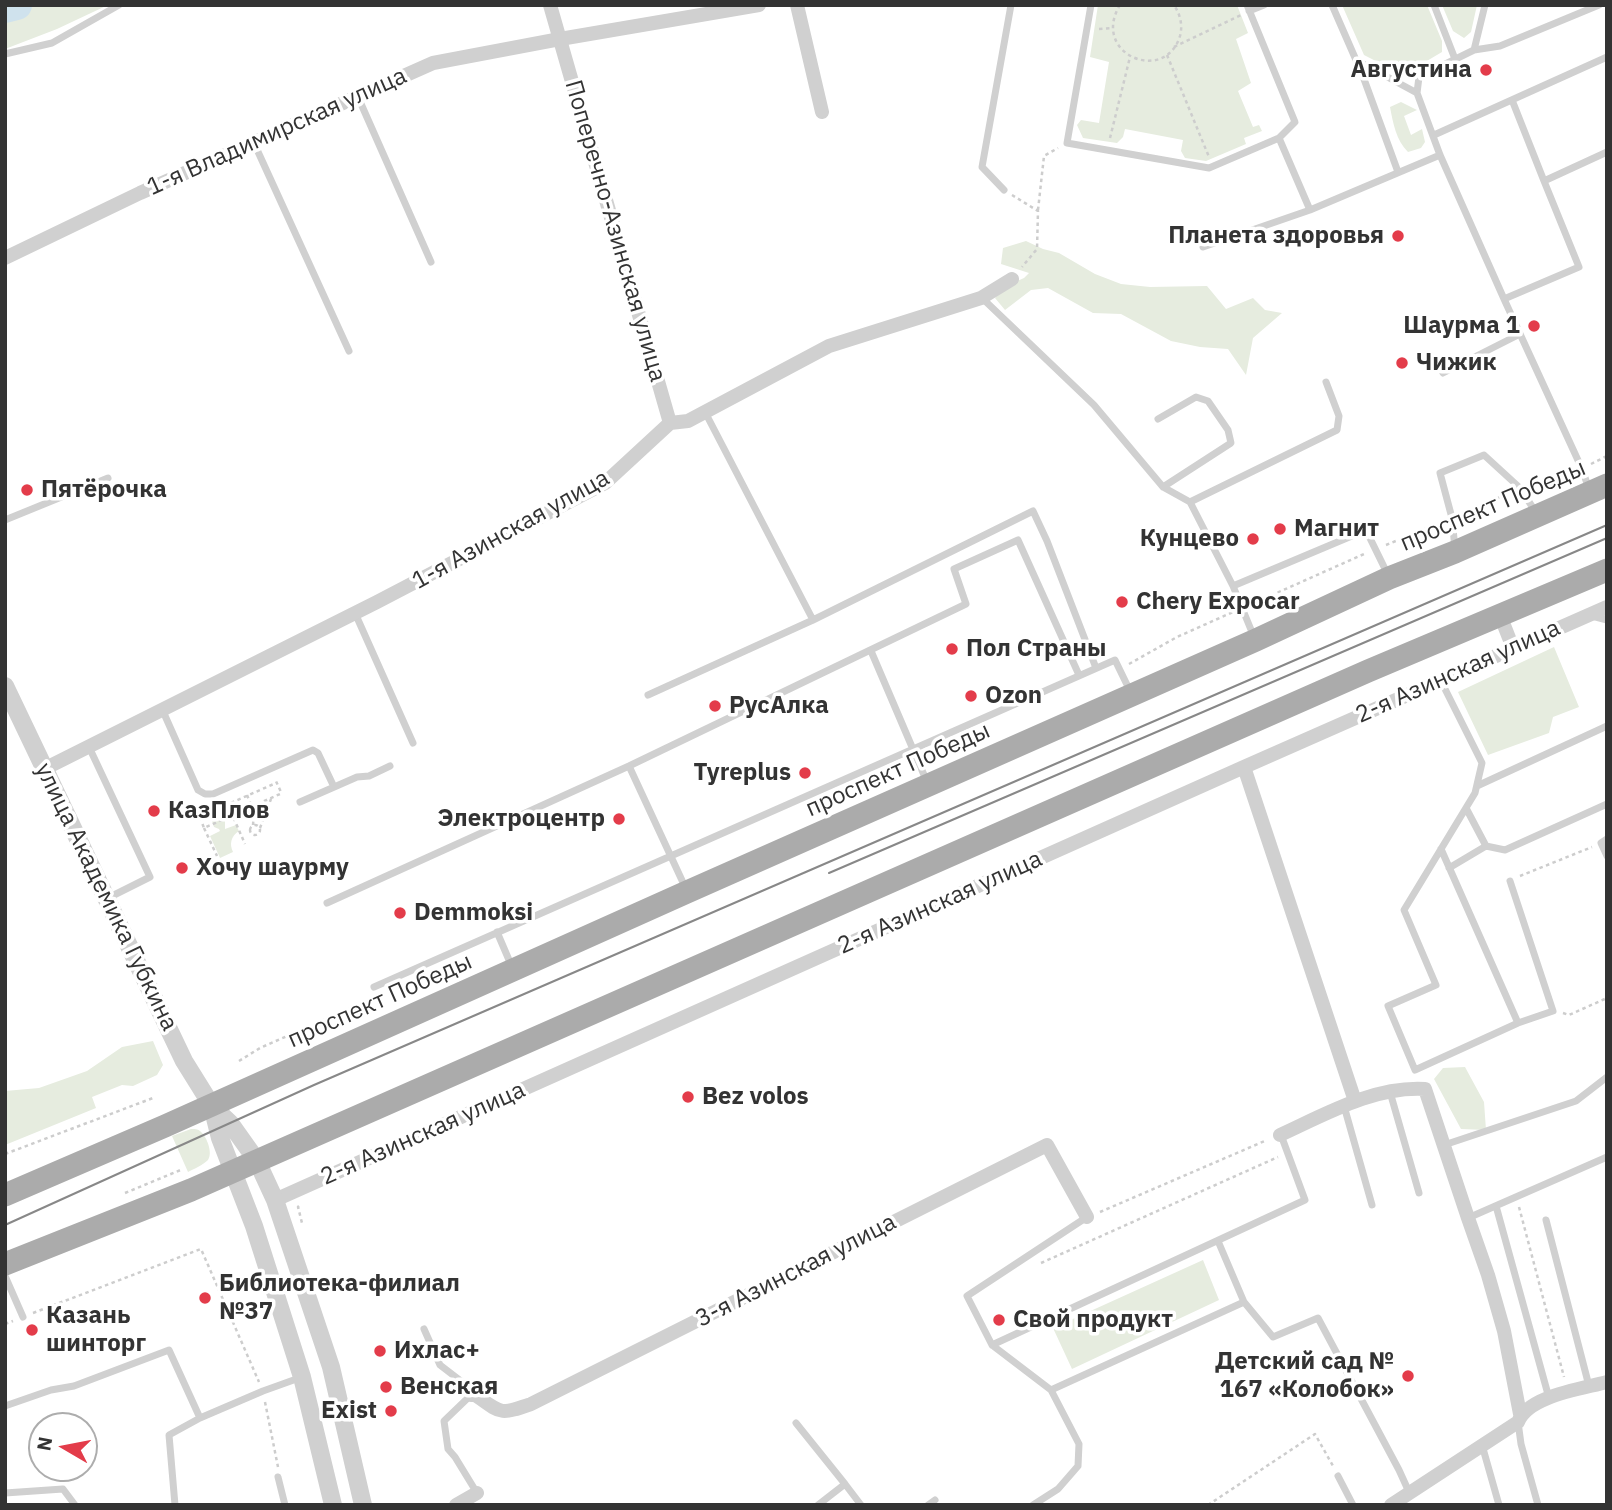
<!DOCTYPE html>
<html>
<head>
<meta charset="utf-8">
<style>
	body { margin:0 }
	#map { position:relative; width:1612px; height:1510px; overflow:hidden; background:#fff; font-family:"IBM Plex Sans",sans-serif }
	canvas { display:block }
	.frame { position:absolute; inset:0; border:7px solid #333; pointer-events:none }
	.north { position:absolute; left:28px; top:1412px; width:70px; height:70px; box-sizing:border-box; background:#fff; border:2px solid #adadad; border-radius:50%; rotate:280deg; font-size:19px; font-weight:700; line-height:28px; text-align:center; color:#333 }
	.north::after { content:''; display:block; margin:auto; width:24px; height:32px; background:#e33c4a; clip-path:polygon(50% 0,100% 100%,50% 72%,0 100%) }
</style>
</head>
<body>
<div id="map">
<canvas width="1612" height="1510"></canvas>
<div class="frame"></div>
<div class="north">N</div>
</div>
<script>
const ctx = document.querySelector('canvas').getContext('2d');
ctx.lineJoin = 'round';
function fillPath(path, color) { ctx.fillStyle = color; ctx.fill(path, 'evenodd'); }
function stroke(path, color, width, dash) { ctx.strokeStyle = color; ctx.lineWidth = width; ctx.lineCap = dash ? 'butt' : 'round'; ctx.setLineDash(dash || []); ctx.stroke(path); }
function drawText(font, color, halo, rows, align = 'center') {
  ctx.font = font + ' "IBM Plex Sans",sans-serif'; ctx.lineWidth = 7; ctx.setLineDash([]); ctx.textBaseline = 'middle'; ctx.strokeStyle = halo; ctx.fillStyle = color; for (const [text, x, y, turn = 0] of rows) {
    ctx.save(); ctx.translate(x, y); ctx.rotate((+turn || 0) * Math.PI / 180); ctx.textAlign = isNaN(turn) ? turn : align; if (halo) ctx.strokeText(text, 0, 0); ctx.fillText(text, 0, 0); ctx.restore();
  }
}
fillPath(new Path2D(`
	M5,5H108L57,29L5,49Z
	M1098,5H1237L1248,33L1236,39L1251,83L1238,91L1253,127L1259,125L1262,131L1244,138L1246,144L1206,161L1185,158L1181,151L1183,140L1125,129L1123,137L1117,143L1083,138L1077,125L1081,120L1099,123L1109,62L1090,57Z
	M1342,5H1427L1442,41V52L1415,68L1399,73L1364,55Z
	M1442,5H1477L1471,32L1464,38L1453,31Z
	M1401,102L1417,110L1404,116L1411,135L1422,129L1425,142L1421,148L1408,152C1396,140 1393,123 1390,107Z
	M1026,241L1043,249L1059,253L1095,274L1121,284L1150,287L1207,286L1226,309L1253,298L1265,310L1282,313L1253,338L1246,375L1228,349L1200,347L1171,341L1121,314L1093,313L1048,288L1031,290L1005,310L995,298L1006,286L1024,278L1029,273L1001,264L1003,248Z
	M1554,647L1579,707L1553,717L1549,733L1488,755L1458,692Z
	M219,815L225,819V829L236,825L239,831C231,836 229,844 233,852L220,858L210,836L220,831L219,829L214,827L212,821L213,818Z
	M153,1041L163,1065L157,1075L133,1086L122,1085L92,1097L96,1108L5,1145V1091L39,1088L87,1071L122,1047Z
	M1465,1067L1484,1102L1486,1130L1461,1129L1434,1079L1443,1068Z
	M191,1129C196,1129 199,1129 202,1133C207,1138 213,1153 208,1160C203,1165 194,1169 188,1172L172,1136Z
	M1203,1260L1219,1300L1072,1369L1053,1328Z`), '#e6ecdf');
stroke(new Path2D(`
	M5,8L17,5`), '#cfe2ed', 30);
stroke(new Path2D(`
	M1120,5C1090,54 1165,85 1180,36C1183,25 1180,14 1174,5
	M1099,29L1113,28
	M1174,47L1241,15
	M1167,55L1209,157
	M1110,138L1130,57
	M1012,195L1038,211L1037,249L1022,267
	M1038,210L1044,156L1058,148
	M1591,464L1607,456
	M1532,484L1572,472
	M1464,513L1509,493
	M1386,545L1442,522
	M1252,604L1364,554
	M1129,664L1177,637L1233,612
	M247,795L254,812L253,825
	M200,804L198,812L204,828L280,794L281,792L275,779
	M228,805L245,844
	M199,817L276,783
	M250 830a5 5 0 1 1 10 0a5 5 0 1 1-10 0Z
	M204,828L217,856
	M260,828L271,799
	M1520,876L1592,847
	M1563,1013L1569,1015L1607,998
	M239,1061L260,1048L371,999
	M5,1154L153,1098
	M125,1193L183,1169
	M299,1206L298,1207L302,1223
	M1519,1207L1564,1377
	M1100,1212L1267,1140
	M1041,1263L1278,1157
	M33,1313L201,1249L259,1382
	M5,1324L13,1321
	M265,1402L278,1467
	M1208,1505L1315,1434L1333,1466`), '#cdcdcd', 2.5, [3.5, 3.5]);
stroke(new Path2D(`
	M1091,5L1067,143L1209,168L1279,138
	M1247,5L1295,122L1279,138L1310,210L1440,155
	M1332,5L1356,60L1417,93
	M1434,5L1455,59
	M1249,11L1264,5
	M1474,50L1485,5
	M5,54L52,43L119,5
	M1357,60L1398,172
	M358,97L431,262
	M1512,100L1544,181
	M1434,135L1607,57
	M254,143L349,351
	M1004,190L982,167L1011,5
	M1203,247L1310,210
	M982,298L1094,405L1163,487L1190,502
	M1504,299L1579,267L1544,181L1607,152
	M1443,373L1520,334
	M1158,419L1196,397L1208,401L1228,430L1231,443L1163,487
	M1589,489L1582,469L1504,299L1440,155L1417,93L1419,77L1474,50L1500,46L1599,5
	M5,520L108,478
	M1455,549L1452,518L1440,473L1484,455L1520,488L1535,511
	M1233,586L1366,530L1388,575
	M355,613L413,743
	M1592,616L1607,620
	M813,620L1033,511L1047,541L1096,668
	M1254,637L1233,586L1190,502L1337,430L1339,416L1326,382
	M871,651L927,782
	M648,695L813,620L705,412
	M162,709L198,790L205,794H213L313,750L318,753L334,787
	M89,747L150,877L108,898
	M629,766L686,889
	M1477,786L1607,726
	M300,802L357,777L369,776L390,766
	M1466,808L1486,846L1505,850L1607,804
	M1607,839L1601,843L1607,856
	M1441,849L1518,1023L1415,1070L1388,1006L1436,985L1404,910L1475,793L1482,763L1441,681
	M1449,868L1486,846
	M1510,881L1553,1011L1518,1023
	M327,903L629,766L966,604L954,569L1018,540L1079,675
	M497,932L512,967
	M374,987L1115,660L1131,693
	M1390,1092L1419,1193
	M1344,1106L1372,1205
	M1444,1145L1576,1101L1607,1077
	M1496,1206L1549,1398
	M1468,1218L1607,1157
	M1546,1220L1589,1386
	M5,1276L23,1317
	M1244,1302L1273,1337L1318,1318L1399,1470L1409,1492
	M424,1329L440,1365L466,1385L471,1395L444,1421L448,1449L455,1457L477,1493
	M992,1345L1305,1200L1281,1135
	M1051,1390L1244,1302L1218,1241
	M5,1406L51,1390L74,1386L169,1350L200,1418L169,1435L175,1505
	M200,1418L263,1391L302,1377
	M1518,1422L1521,1444L1538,1505
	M796,1423L845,1484
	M1482,1445L1499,1505
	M1338,1476L1353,1505
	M278,1477L285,1505
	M5,1493L63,1489L75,1505
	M818,1505L845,1484L861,1505
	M928,1505L935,1500
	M1033,1505L1058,1489L1078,1466L1079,1444L1051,1390L992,1345L967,1296L1087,1217`), '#d0d0d0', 7);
stroke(new Path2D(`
	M550,5L670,423
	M797,5L822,112
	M5,258L140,193L433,63L560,39L759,5
	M1500,615L1513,648
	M1244,767L1355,1101
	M44,769L377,602L605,483L670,423L688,421L829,346L981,298L1012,279
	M1280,1135C1326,1114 1374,1086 1425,1089L1468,1218L1488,1275L1504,1331L1520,1414
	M275,1200L1244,767L1607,607
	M471,1395L474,1394C502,1414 499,1415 531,1404L1047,1145L1087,1217
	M456,1505L477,1493
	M1391,1505L1518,1422C1528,1396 1581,1389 1607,1382`), '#d0d0d0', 14);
stroke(new Path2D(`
	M5,686L184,1061L212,1106L230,1123L257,1161L275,1200L331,1367L363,1505
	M212,1106L220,1138L254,1226L302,1377L333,1505`), '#d0d0d0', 18);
stroke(new Path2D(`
	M5,1195L165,1126L687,892L1256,640L1389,578L1455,552L1607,485
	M5,1264L191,1190L1368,671L1607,570`), '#ababab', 23);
stroke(new Path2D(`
	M829,873L1607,538
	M5,1225L314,1085L1607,525`), '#888', 2);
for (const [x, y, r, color] of [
	[1486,70,7,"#e33c4a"],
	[1398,236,7,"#e33c4a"],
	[1534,326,7,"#e33c4a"],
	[1402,363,7,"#e33c4a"],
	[27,490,7,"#e33c4a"],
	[1280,529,7,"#e33c4a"],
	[1253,539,7,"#e33c4a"],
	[1122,602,7,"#e33c4a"],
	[952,649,7,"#e33c4a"],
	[971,696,7,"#e33c4a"],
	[715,706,7,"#e33c4a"],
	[805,773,7,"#e33c4a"],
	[154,811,7,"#e33c4a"],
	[619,819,7,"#e33c4a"],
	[182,868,7,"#e33c4a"],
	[400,913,7,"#e33c4a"],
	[688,1097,7,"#e33c4a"],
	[205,1298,7,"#e33c4a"],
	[999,1320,7,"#e33c4a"],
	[32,1330,7,"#e33c4a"],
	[380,1351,7,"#e33c4a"],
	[1408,1376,7,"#e33c4a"],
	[386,1387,7,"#e33c4a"],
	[391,1411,7,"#e33c4a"]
]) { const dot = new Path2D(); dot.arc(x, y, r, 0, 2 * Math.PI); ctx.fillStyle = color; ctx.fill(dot); stroke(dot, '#fff', 2.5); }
drawText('bold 24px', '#333', '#fff', [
	["Августина",1472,70,"right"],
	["Планета здоровья",1384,236,"right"],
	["Шаурма 1",1520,326,"right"],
	["Чижик",1416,363],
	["Пятёрочка",41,490],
	["Магнит",1294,529],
	["Кунцево",1239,539,"right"],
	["Chery Expocar",1136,602],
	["Пол Страны",966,649],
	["Ozon",985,696],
	["РусАлка",729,706],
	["Tyreplus",791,773,"right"],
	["КазПлов",168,811],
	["Электроцентр",605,819,"right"],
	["Хочу шаурму",196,868],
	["Demmoksi",414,913],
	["Bez volos",702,1097],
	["Библиотека-филиал",219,1284],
	["№37",219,1312],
	["Казань",46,1316],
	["шинторг",46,1344],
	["Свой продукт",1013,1320],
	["Ихлас+",394,1351],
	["Детский сад №",1394,1362,"right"],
	["167 «Колобок»",1394,1390,"right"],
	["Венская",400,1387],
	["Exist",377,1411,"right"]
], 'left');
drawText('24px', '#333', '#fff', [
	["1-я Владимирская улица",277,132,-24],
	["Поперечно-Азинская улица",615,231,74],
	["проспект Победы",1493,506,-23],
	["1-я Азинская улица",511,530,-29],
	["2-я Азинская улица",1458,672,-24],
	["проспект Победы",898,770,-24],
	["улица Академика Губкина",106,897,64],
	["2-я Азинская улица",940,903,-24],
	["проспект Победы",380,1001,-24],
	["2-я Азинская улица",423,1134,-24],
	["3-я Азинская улица",796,1271,-27]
]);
</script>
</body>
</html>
